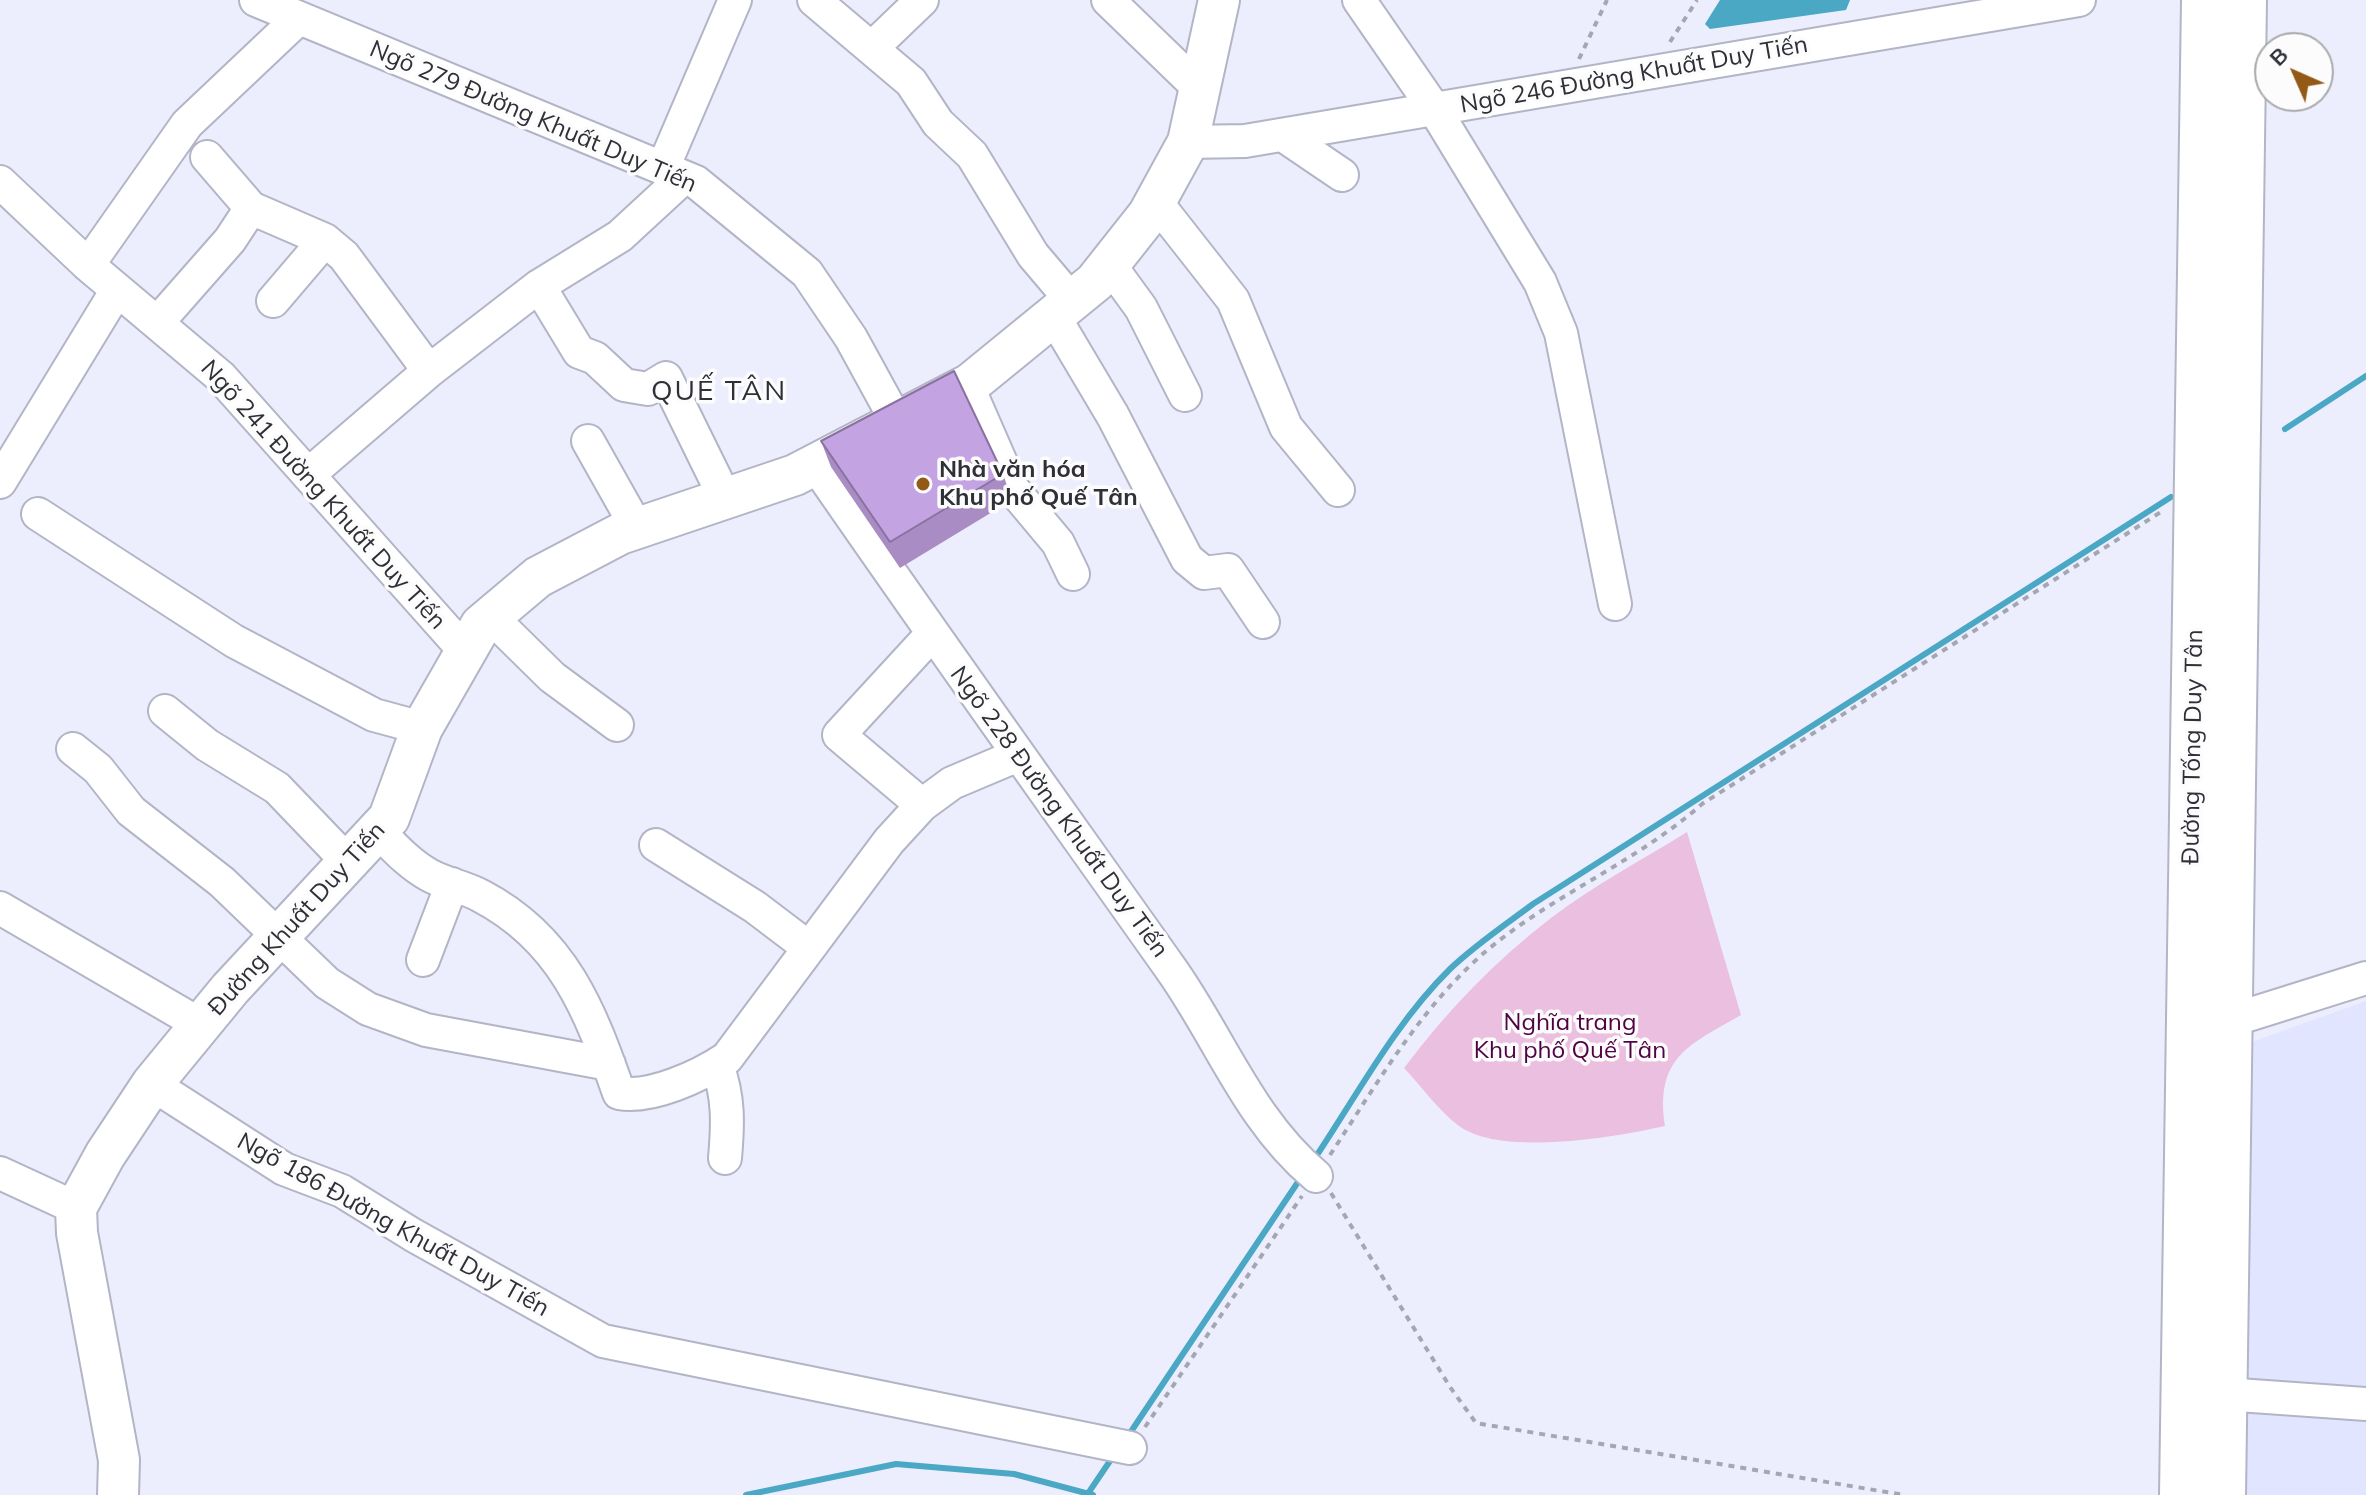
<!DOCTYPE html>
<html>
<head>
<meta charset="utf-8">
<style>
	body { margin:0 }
	#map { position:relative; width:2366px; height:1495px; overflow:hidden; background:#eceefd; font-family:Mulish,sans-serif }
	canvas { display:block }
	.north { position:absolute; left:2254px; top:32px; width:80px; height:80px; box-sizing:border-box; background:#fcfcfc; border:2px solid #aaaaad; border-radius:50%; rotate:315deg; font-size:22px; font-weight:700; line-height:32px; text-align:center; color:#2f3037 }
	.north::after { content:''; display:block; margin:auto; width:28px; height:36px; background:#935917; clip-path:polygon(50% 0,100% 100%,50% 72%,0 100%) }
</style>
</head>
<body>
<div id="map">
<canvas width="2366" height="1495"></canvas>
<div class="north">B</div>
</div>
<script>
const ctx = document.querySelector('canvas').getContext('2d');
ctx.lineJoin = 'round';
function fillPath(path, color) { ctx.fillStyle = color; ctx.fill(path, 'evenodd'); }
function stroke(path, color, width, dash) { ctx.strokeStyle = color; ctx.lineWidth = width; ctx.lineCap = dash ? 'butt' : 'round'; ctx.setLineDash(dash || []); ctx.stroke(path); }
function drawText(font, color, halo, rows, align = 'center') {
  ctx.font = font + ' Mulish,sans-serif'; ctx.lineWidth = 7; ctx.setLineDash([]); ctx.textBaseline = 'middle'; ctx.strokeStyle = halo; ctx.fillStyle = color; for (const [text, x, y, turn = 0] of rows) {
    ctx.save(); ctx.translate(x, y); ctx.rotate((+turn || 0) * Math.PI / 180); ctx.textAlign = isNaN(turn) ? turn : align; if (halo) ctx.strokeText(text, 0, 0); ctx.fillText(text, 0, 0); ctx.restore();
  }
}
fillPath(new Path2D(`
	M2366,1001V1495H2233L2246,1044Z`), '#e1e5ff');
fillPath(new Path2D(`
	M1687,832L1741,1015C1689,1045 1655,1057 1665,1126C1616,1137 1502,1157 1459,1126C1439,1111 1421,1086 1404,1068C1447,1011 1495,961 1551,918C1593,886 1642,860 1687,832Z`), '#ebbfdf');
fillPath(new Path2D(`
	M1720,0H1850L1846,10L1710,29L1705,24Z`), '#4aa8c5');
stroke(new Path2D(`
	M2285,429L2366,376
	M1313,1161C1356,1097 1395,1023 1450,969C1475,945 1505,925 1533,904L2171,497
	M1128,1436L1302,1176
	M746,1495L896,1464L1014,1474L1093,1495
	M1087,1495L1114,1455`), '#4aa8c5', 6);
const minor = new Path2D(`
	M256,0L696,182L807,273L851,338L897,422
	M814,0L911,82L938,123L972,155L1033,255L1072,301
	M1108,0L1200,89
	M1359,0L1435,110L1540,282L1561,333L1615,604
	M872,48L922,0
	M1283,135L1342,175
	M1188,142L1245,141L2079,0
	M207,157L251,208L325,240L344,256L429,371
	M663,168L735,0
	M0,182L88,265L221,377L465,651
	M1156,202L1233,300L1286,427L1338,490
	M1109,264L1141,308L1185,395
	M88,265L187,124L298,19
	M539,286L579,352L595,358L624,385L648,389L666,378L725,498
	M273,301L325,240
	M1053,315L1113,416L1187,559L1204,573L1228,570L1263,622
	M157,323L230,240L251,208
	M967,385L1012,488L1058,543L1073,574
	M588,441L637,528
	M815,464C932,634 1052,801 1171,969C1220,1038 1249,1120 1316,1176
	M308,475L429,371L539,286L620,236L684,177
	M0,482L117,290
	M38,514L234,641L374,715L422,728
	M491,617L552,677L617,725
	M165,711L207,745L277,788L348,862
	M73,749L98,769L131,811L222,882L327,983L368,1009L426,1030L609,1064
	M922,805L839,735L932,634
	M378,831C394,847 409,864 429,875C445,884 465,887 481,896C563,939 590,1010 619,1093C651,1099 700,1076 727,1058L889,841L922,805L952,783L1016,756
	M656,845L755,907L809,948
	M0,908L201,1025
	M423,960L452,884
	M2229,1021L2366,978
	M717,1065C729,1097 728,1124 725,1158
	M152,1084L284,1169L342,1191L413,1235L603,1341L1130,1448
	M0,1173L76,1208
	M2224,1394L2366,1404`);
const major = new Path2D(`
	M118,1495L119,1460L77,1233L76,1208L105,1155L152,1084L230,989L389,818L422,728L481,625L538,577L620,534L795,475L970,384L1095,282L1148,215L1188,142L1219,0`);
const highway = new Path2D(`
	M2182,1495L2204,0
	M2223,1495L2244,0`);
stroke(minor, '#b2b5c6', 36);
stroke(major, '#b2b5c6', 44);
stroke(highway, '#b2b5c6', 48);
stroke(new Path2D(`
	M1670,42L1697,0
	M1579,59L1607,0
	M1330,1155C1377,1084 1420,1008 1485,952C1552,895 1637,862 1702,804L2164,510
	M1331,1193L1450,1387L1476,1423L1904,1495
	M1145,1427L1302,1196`), '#a4a6b2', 4, [6, 6]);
stroke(minor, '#fff', 32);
stroke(major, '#fff', 40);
stroke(highway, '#fff', 44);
fillPath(new Path2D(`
	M821,441L1003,474L1012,500L900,568L831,467Z`), '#a98cc3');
const building = new Path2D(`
	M954,371L1003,474L890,542L821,441Z`);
fillPath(building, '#c4a3e3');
stroke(building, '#89729f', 2);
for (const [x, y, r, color] of [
	[923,484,8,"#935917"]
]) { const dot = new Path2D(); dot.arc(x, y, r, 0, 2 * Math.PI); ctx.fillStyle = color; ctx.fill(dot); stroke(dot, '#fcfcfc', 3); }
drawText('24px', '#2f3037', '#fcfcfc', [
	["Ngõ 246 Đường Khuất Duy Tiến",1634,75,-10],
	["Ngõ 279 Đường Khuất Duy Tiến",533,117,23],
	["Ngõ 241 Đường Khuất Duy Tiến",323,495,48],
	["Đường Tống Duy Tân",2193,747,-89],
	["Ngõ 228 Đường Khuất Duy Tiến",1059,812,54],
	["Đường Khuất Duy Tiến",297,919,-48],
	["Ngõ 186 Đường Khuất Duy Tiến",393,1225,29]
]);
drawText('bold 24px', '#2f3037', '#fcfcfc', [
	["Nhà văn hóa",939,470],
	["Khu phố Quế Tân",939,498]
], 'left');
drawText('24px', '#500244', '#fcfcfc', [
	["Nghĩa trang",1570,1023],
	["Khu phố Quế Tân",1570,1051]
]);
ctx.letterSpacing = '2px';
drawText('28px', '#2f3037', '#fcfcfc', [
	["QUẾ TÂN",719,392]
]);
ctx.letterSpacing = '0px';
</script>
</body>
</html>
